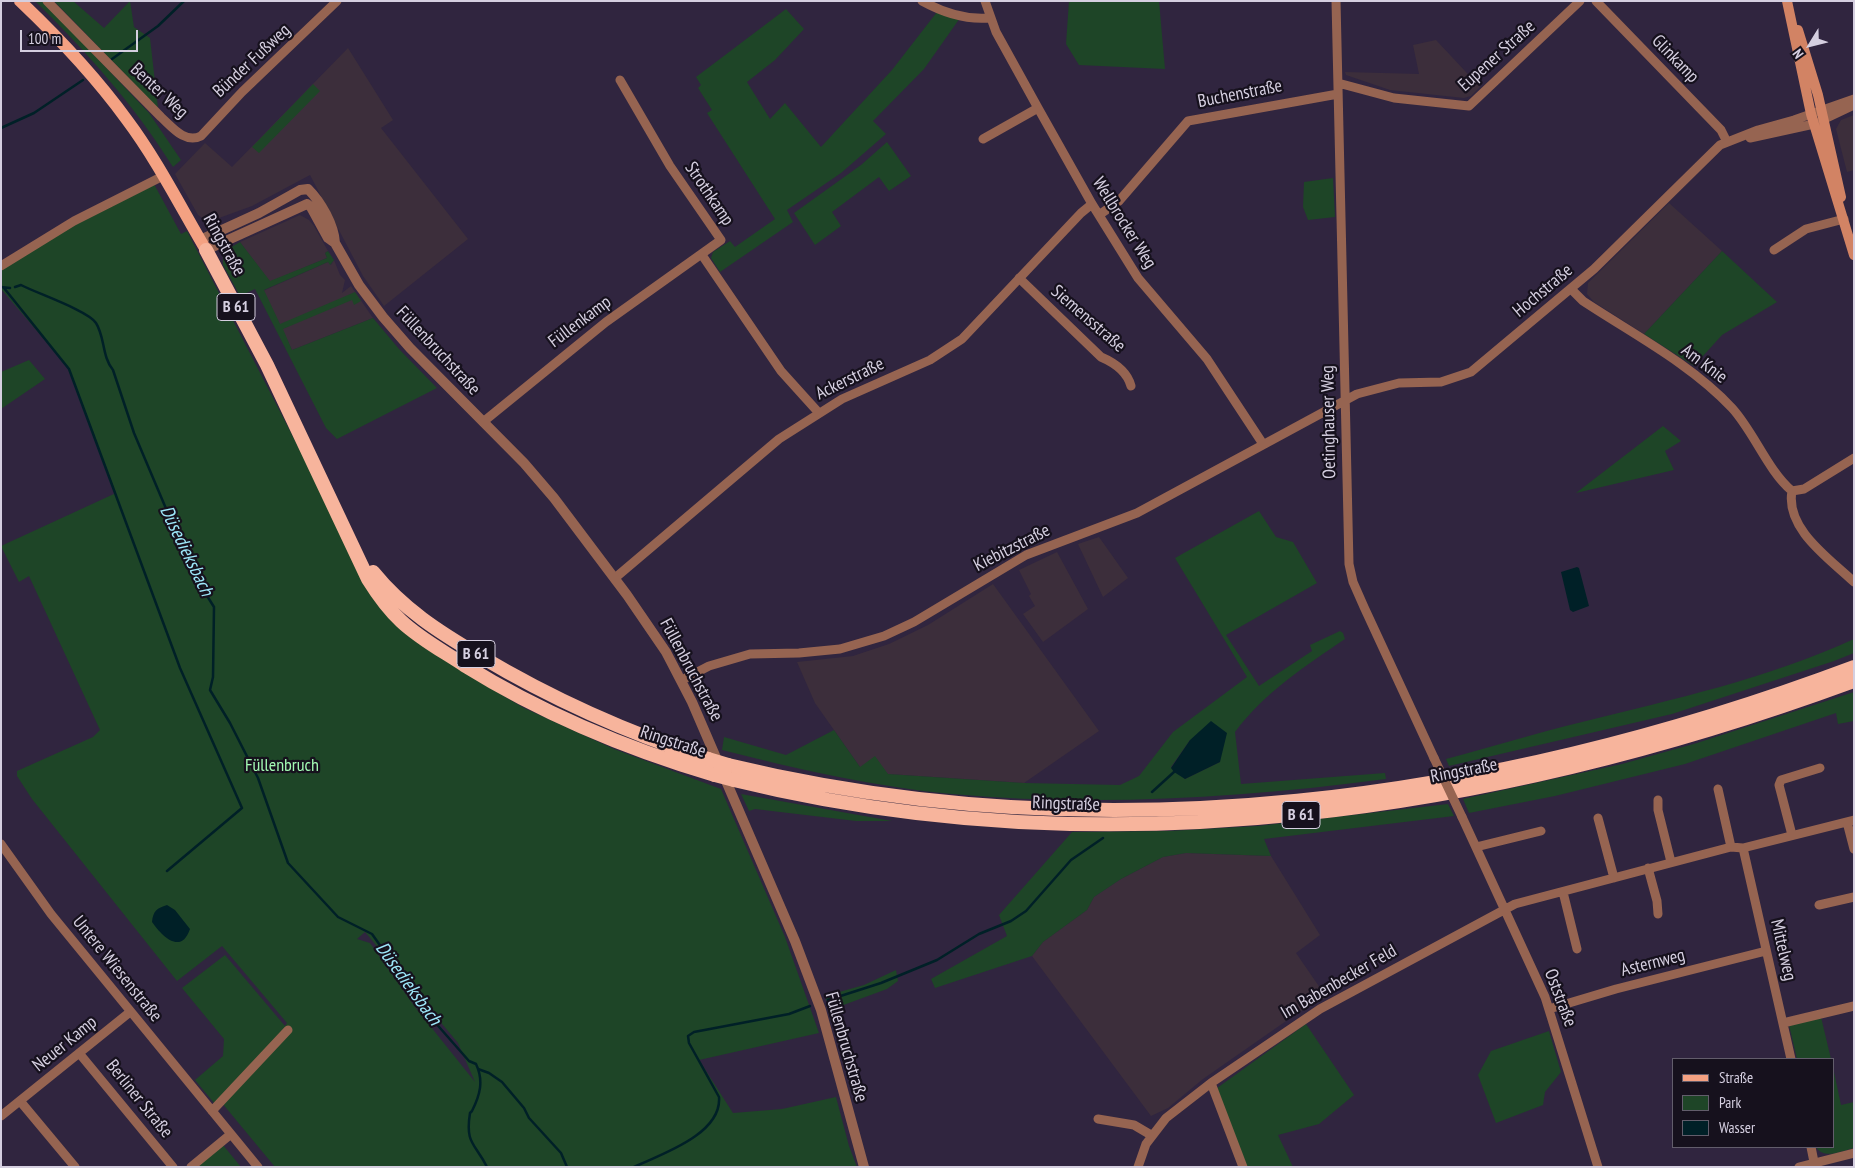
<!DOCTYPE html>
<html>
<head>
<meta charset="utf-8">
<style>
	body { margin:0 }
	#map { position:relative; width:1855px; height:1168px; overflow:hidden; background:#30253f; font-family:"PT Sans Narrow",sans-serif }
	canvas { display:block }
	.frame { position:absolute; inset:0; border:2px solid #d5cfe0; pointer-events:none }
	.legend { position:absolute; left:1672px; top:1058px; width:162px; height:90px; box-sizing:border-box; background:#16111d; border:1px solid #625d6b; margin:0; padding:6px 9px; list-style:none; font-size:15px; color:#d5cfe0 }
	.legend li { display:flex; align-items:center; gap:10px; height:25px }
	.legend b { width:25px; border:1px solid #625d6b }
	.north { position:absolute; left:1785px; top:20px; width:50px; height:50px; -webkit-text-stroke:4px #16111d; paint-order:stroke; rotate:234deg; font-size:14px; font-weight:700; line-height:20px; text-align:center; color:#d5cfe0 }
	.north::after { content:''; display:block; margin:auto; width:18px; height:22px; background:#d5cfe0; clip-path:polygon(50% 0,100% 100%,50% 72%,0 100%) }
	.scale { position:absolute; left:20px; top:30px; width:118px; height:22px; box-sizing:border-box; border:2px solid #d5cfe0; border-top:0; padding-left:6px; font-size:15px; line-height:18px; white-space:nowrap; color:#d5cfe0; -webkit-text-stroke:4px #16111d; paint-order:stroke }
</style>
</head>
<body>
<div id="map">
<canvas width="1855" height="1168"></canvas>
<div class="frame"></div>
<ul class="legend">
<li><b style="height:6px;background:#f4a182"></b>Straße</li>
<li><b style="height:14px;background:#1e4527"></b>Park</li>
<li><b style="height:14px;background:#002027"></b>Wasser</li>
</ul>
<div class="north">N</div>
<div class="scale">100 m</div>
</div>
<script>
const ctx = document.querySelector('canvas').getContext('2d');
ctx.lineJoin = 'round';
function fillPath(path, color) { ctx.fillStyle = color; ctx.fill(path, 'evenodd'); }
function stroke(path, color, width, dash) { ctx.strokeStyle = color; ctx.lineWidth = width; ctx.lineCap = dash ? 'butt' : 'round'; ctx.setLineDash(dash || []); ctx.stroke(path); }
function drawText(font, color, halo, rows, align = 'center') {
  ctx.font = font + ' "PT Sans Narrow",sans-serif'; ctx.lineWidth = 4.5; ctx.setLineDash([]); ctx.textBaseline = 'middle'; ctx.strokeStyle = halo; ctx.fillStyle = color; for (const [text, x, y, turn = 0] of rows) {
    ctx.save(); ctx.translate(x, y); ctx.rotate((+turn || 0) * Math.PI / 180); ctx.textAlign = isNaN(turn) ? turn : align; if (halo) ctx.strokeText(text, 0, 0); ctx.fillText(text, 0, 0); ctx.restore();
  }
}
fillPath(new Path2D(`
	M1436,40L1480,87L1471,96L1464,98L1390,90L1346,75L1345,72L1419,74L1413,45Z
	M348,48L393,120L381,128L468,239L384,306L363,276L310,175L252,206L208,222L198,215L175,174L205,143L232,167Z
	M1854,115V170L1847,172L1836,129L1841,120Z
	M1669,203L1722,251L1644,334L1594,302L1587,294L1588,283Z
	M300,215L309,220L314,226L328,251L325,253L327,258L270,282L240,242Z
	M334,260L340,275L345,280L342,293L351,286L373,318L292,350L263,291L328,262L331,265Z
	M1099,537L1128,578L1103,597L1078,544Z
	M1057,552L1088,609L1043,642L1023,614L1035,606L1029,596L1031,594L1019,570Z
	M993,584L1099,731L1024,783L888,774L860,767L815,703L797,662L853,656L889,644L928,625Z
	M1186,853L1271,856L1320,935L1296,953L1327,998L1318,1000L1289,1019L1203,1079L1168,1108L1151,1116L1032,956L1043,942L1087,910L1094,897L1121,879L1163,857Z`), '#3c2e3b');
fillPath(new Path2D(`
	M35,1H43L149,113L181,160L173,167C135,106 86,51 35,1Z
	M54,1H73L104,28L130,1L134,27L150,38L158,108Z
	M1069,1H1159L1165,69L1079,65L1066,44Z
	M786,9L804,29L775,60L747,82L770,119L785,103L821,147L892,70L937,12L960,18L924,69L873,121L886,134L841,173L787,210L793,222L720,272L711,258L713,252L730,241L735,247L775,219L707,113L712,110L698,88L701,85L696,77Z
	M313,84L320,91L259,153L252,147Z
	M887,142L911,176L889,191L879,177L832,212L841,226L815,245L794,213L861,165Z
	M1333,178L1335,217L1308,220L1303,207L1304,182Z
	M154,184L181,234L187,231L375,596L463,672L524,708L614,749L721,789L785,937L819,1033L699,1060L733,1113L782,1109L836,1097L849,1146L857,1167H275L222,1103H214L195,1080L223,1056L224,1039L182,988L225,955L285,1026L287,1023L222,946L177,981L32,799L17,776V771L93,737L100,730L29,576L19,582L1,546L116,493L69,368L1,289V268L76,223ZM365,932L458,1043L475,1082L415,1007L370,943L357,939Z
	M240,242L270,281L327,258L325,253L328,251L334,260L330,265L328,262L264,290L280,324L355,292L361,301L354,305L352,300L283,329L292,350L373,318L399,349L437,388L337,439L326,428L255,289L240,296L223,265V252Z
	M1722,251L1777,302L1722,335L1694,366L1644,334Z
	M29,360L45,379L1,409V372Z
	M1663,426L1681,441L1665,451L1674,470L1576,493Z
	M1259,511L1276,537L1293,542L1317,583L1226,635L1259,686L1312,651L1310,645L1340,631L1343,633L1345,639C1305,666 1264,693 1235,732L1241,784L1385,773L1386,779C1242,798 1097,807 952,794C875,787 797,769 722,750L724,737L786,755L834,730L860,767L875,756L888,774L1024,783L1120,785L1139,776L1173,732L1247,677L1175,558ZM1190,740L1220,762L1185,779L1171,767Z
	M1854,639V653L1834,661L1672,714L1449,766L1446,759C1491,747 1536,733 1582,722C1674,699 1767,679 1854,639Z
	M1854,692V721L1838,724L1836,713L1685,764L1555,796L1469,813L1463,799L1622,764L1697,743Z
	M741,794L892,821H856L755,809L749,811Z
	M1448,804L1454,816L1264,839L1271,856L1186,853L1163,857L1121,879L1094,897L1087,910L1043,942L1032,956L935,988L931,979L1007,936L999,915L1072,832L1169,831L1258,826Z
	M896,970L898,981L887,989L830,1010L825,996L864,985Z
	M1821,1017L1831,1059H1797L1789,1025Z
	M1306,1024L1354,1095L1319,1124L1278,1135L1293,1167H1246L1217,1088Z
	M1549,1031L1561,1072L1545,1092L1543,1105L1496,1123L1478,1075L1491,1051Z
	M1834,1072L1841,1105L1854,1102V1148C1841,1151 1824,1160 1816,1147H1834Z
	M223,1145L241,1167H197Z`), '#1e4527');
fillPath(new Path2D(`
	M1577,567L1579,568L1589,606L1573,612L1570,610L1561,572Z
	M1211,721L1227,733L1220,762L1185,779L1174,772L1171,768L1190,740Z
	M167,905L175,910L190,929C181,956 161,935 152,922C153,911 157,908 167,905Z`), '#002027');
stroke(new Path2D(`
	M112,59L158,26L184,1
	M1,128L34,113L83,80
	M1,287L10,288
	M15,287L21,285C36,293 89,311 96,323C105,337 102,357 113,370L134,433L181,544L182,550L186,554L189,567L214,607L213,677L210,690L230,723L258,778L288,863L338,917L372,934L433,1020L469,1061L476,1064C484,1081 480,1095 472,1111L470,1113C465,1144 475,1143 487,1167
	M4,288L69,369L180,668L242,808L167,871
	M1152,792L1174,772
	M828,1000L881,983L937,960L979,934L1011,921L1026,911L1071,860L1103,838
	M478,1069L489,1073L502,1082L524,1108L529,1118L561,1153L567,1167
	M634,1167C662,1154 722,1134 719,1097L689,1043L688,1036L694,1032L789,1014L810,1006`), '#002027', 2.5);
stroke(new Path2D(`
	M47,1L161,117C172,127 185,144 201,136L242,92L337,1
	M922,1C942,12 966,20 989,18
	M985,1L996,32L1038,108L1092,204L1138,278L1207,359L1263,444
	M1336,1L1349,564L1353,582L1364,607L1434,758
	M1596,1L1721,130L1727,142
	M1338,83L1394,98L1469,106L1580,1
	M1750,138L1814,124L1854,105
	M983,139L1038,108
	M1099,215L1119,201L1188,121L1338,94
	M1774,250L1806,229L1844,219
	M702,255L781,371L818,412
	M1,266L74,221L163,176
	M1019,278L1101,357C1115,363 1127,371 1131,386
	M1571,289L1583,301C1633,334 1691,364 1732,408C1754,432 1768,471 1792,491L1804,489L1854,458
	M483,422L606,322L721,240L670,166L620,80
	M1792,491C1785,529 1830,559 1854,582
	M615,578L779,439L842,399L930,360L962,339L1081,213L1092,204
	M682,680L709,666L750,654L799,653L840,649L884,636L914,622L1026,555L1137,513L1357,394L1399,383L1441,382L1471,372L1594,269L1720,145L1758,130L1794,120L1854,99
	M1718,789L1731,847
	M1658,800V810L1671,862
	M1462,817L1545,997L1598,1167
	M1598,818L1614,878
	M1847,822L1854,849
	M1792,835L1779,785L1781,780L1820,768
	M1,844L51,914L258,1167
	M1476,847L1541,831
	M1743,848L1791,1059
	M1648,868L1657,901L1658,914
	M1563,892L1577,949
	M1819,905L1854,897
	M1549,1009L1616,989L1766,951
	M1783,1023L1854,1006
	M79,1053L173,1167
	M1211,1083L1243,1167
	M20,1101L75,1167
	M212,1111L288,1030
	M1,1116L130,1012
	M1098,1119L1134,1125L1151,1135
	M1811,1147L1815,1167
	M191,1167L231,1134
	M1138,1167L1146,1144L1166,1118L1211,1083L1320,1009L1515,904L1731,847L1743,848L1854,820
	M1799,1167L1854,1153`), '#966451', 9);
stroke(new Path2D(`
	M307,204L311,207L328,238L335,243L359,285L383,317L410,348L524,463L554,498L627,595L666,652L692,702L795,941L821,1010L864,1167
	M200,240L259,213L300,190L308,189C321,202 334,225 335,243
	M206,250L307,204`), '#966451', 10);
stroke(new Path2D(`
	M1787,1L1811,114L1854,255
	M1798,30L1818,95L1841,197`), '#d28364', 10);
stroke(new Path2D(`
	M20,1C59,38 95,76 127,120C157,160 180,206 206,250`), '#f4a182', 12);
stroke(new Path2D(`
	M206,250L267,365L368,579C378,595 388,609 401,621C420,639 443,651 464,665C543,714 627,749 715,775
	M373,572C403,609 439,632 480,656C552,699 628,733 708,759
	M728,765C1105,856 1494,802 1854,667
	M734,780C1107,872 1498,812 1854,681`), '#f7b49c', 14);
stroke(new Path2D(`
	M1434,758L1462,817`), '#966451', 9);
stroke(new Path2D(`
	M708,759L728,765
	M715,775L734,780`), '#f7b49c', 14);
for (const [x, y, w] of [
	[236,307,38],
	[476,654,38],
	[1301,815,38]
]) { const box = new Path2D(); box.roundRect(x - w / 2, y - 13.5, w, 27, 4); ctx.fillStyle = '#16111d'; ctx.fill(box); stroke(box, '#d5cfe0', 1); }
drawText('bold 16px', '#d5cfe0', null, [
	["B 61",236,307],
	["B 61",476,654],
	["B 61",1301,815]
]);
drawText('18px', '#d5cfe0', '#16111d', [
	["Eupener Straße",1497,56,-42],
	["Glinkamp",1675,59,46],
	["Bünder Fußweg",252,61,-43],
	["Benter Weg",159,91,43],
	["Buchenstraße",1240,94,-11],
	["Strothkamp",709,194,56],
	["Wellbrocker Weg",1124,223,58],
	["Ringstraße",224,245,61],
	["Hochstraße",1543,291,-40],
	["Siemensstraße",1088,319,41],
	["Füllenkamp",580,322,-37],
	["Füllenbruchstraße",438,351,47],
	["Am Knie",1704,364,37],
	["Ackerstraße",850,379,-26],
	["Oetinghauser Weg",1329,422,-91],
	["Kiebitzstraße",1012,548,-27],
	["Füllenbruchstraße",691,670,62],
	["Ringstraße",673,742,18],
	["Ringstraße",1464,771,-11],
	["Ringstraße",1066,804,2],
	["Mittelweg",1783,950,77],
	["Asternweg",1653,963,-14],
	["Untere Wiesenstraße",117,969,51],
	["Im Babenbecker Feld",1339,982,-30],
	["Oststraße",1560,998,69],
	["Neuer Kamp",65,1044,-39],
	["Füllenbruchstraße",846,1047,74],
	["Berliner Straße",139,1099,51]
]);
drawText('18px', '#a3fab3', '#16111d', [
	["Füllenbruch",282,766]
]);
drawText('italic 19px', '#9de7f9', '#16111d', [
	["Düsedieksbach",186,551,64],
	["Düsedieksbach",408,984,54]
]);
</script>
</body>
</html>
